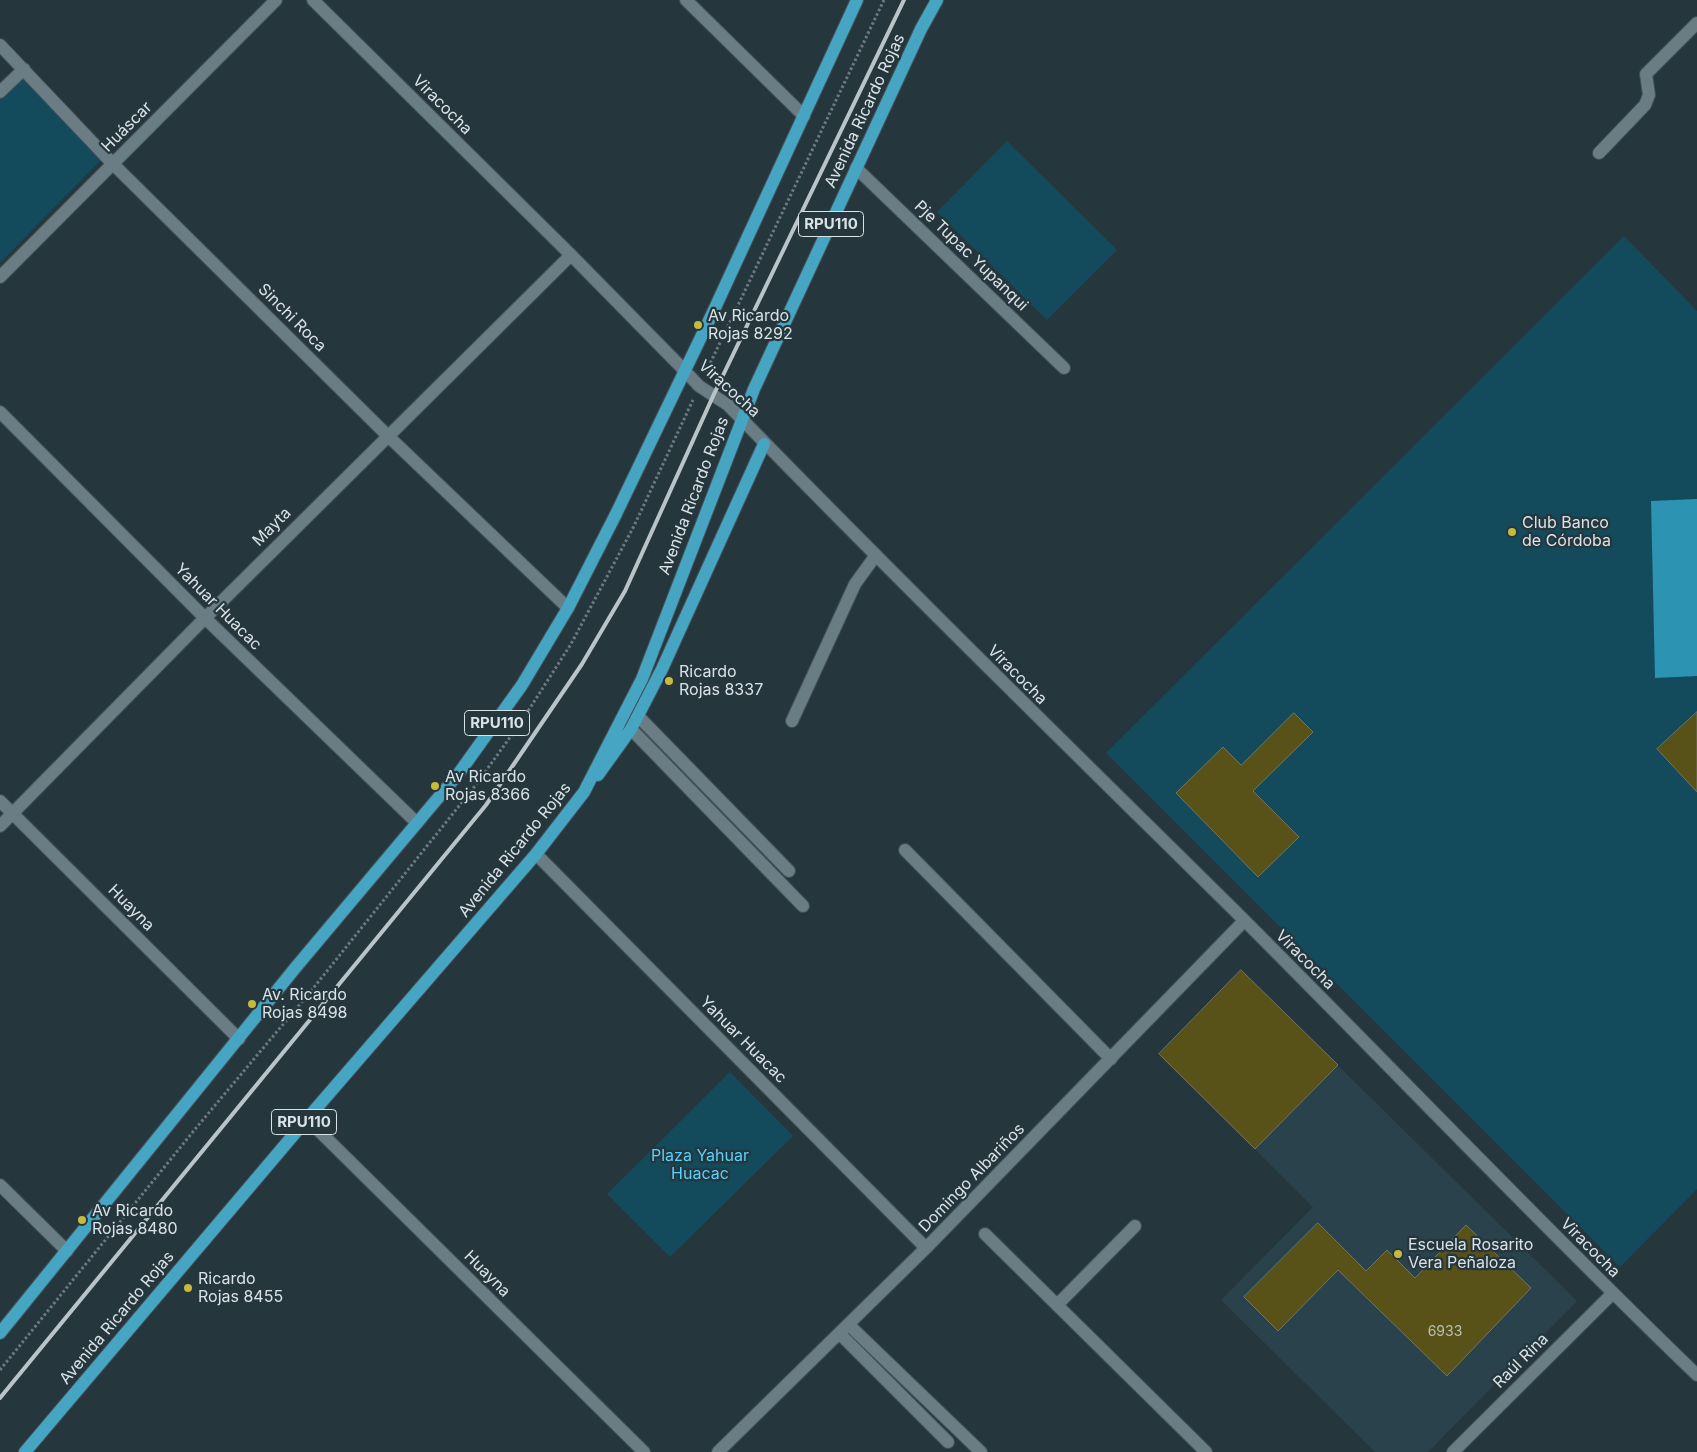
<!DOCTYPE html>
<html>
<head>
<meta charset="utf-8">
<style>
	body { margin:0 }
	canvas { display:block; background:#26363d }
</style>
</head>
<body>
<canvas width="1697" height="1452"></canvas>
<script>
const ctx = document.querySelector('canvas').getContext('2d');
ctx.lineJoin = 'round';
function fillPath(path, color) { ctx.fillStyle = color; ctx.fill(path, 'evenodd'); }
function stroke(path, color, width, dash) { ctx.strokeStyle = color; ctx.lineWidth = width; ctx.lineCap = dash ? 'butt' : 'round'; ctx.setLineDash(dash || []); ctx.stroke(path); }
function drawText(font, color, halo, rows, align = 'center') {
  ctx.font = font + ' Inter,sans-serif'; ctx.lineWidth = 4.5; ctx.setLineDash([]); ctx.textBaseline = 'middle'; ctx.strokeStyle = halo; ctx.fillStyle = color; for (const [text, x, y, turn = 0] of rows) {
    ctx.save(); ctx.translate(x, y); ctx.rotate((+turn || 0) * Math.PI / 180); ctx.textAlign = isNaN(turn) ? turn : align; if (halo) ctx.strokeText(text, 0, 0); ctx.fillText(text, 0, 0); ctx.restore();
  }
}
fillPath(new Path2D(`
	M1241,970L1577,1301L1428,1452H1375L1221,1300L1313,1207L1159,1054Z`), '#29424b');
fillPath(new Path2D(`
	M18,74L105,156L0,263V93Z
	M1007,141L1117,250L1047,320L937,212Z
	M1624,236L1697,311V1189L1620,1267L1106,753Z
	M730,1072L793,1136L670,1257L607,1194Z`), '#134a5c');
fillPath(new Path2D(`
	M1697,499V676L1655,678L1651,501Z`), '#2c93b3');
const building = new Path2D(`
	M1697,712V792L1657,749Z
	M1294,713L1313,732L1253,791L1299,837L1258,877L1176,793L1223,747L1241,765Z
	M1241,970L1338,1065L1255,1149L1159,1054Z
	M1318,1223L1366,1271L1387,1250L1415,1278L1466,1225L1531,1288L1447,1376L1338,1270L1278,1331L1244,1297Z`);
fillPath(building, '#585219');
stroke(building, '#747362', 1);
const minor = new Path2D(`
	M313,0L571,255L685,371
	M686,0L804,116
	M0,45L113,164L387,435L568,608
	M0,92L24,69
	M1599,153L1645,105L1649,95L1646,74L1697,23
	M856,168L1064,368
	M0,277L276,0
	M0,412L205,618L417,823
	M638,716L789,871
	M792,721L855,584L876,555
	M631,729L803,906
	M0,801L239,1039
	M0,826L205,618L571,255
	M905,850L1111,1059
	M536,854L926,1248
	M307,1119L644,1452
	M0,1185L67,1251
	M985,1234L1206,1452
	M1057,1305L1135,1226
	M849,1325L981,1452
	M840,1334L948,1442
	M718,1452L926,1248L1244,921
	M1453,1452L1612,1294`);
const secondary = new Path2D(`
	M685,371L699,386L728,405C898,580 1072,750 1245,921C1396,1072 1543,1227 1697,1375`);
const primary = new Path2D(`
	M598,775L631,729L662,669L764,444
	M0,1333L296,967L459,773L522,685L568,608L616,514L714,310L857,0
	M25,1452L307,1119L536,854L584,792L642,679L754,389L921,29L937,0`);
stroke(minor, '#435157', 14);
stroke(secondary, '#435157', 14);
stroke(primary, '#435157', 14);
stroke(new Path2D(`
	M706,372L884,0
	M0,1370L196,1128L311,991L475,786L521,722L571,644L634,526L693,400`), '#6d7b81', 3, [2.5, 2.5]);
stroke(minor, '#6a7d84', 12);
stroke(secondary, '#6a7d84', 12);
stroke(primary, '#45a5c2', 12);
stroke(new Path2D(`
	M0,1398L486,805L582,664L625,591L714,394L904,0`), '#b9c4c9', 4);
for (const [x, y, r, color] of [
	[698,325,5,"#c8bb3b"],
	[1512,532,5,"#c8bb3b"],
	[669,681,5,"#c8bb3b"],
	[435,786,5,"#c8bb3b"],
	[252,1004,5,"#c8bb3b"],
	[82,1220,5,"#c8bb3b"],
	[1398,1254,5,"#c8bb3b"],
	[188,1288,5,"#c8bb3b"]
]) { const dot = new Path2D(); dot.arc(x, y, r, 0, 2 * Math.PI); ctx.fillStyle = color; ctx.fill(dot); stroke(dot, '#26363d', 2); }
drawText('14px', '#b9bfb4', null, [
	["6933",1445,1332]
]);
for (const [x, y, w] of [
	[831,224,65],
	[497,723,65],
	[304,1122,65]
]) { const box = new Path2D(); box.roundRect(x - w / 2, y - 12.5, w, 25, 4); ctx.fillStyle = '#26363d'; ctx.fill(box); stroke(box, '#d9e3e7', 1); }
drawText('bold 15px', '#d9e3e7', null, [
	["RPU110",831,224],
	["RPU110",497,723],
	["RPU110",304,1122]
]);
drawText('16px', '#d9e3e7', '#26363d', [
	["Viracocha",442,105,45],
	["Avenida Ricardo Rojas",865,111,-65],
	["Huáscar",127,127,-45],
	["Pje Tupac Yupanqui",971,256,44],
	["Sinchi Roca",292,318,45],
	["Viracocha",729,389,42],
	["Avenida Ricardo Rojas",694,496,-69],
	["Mayta",272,527,-45],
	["Yahuar Huacac",218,607,45],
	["Viracocha",1017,675,45],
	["Avenida Ricardo Rojas",515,850,-51],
	["Huayna",131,908,45],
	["Viracocha",1305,960,45],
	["Yahuar Huacac",743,1040,45],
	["Domingo Albariños",972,1178,-46],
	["Viracocha",1590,1248,45],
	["Huayna",487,1274,45],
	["Avenida Ricardo Rojas",117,1318,-50],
	["Raúl Rina",1521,1361,-45]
]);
drawText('16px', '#d9e3e7', '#26363d', [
	["Av Ricardo",708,316],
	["Rojas 8292",708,334],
	["Club Banco",1522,523],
	["de Córdoba",1522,541],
	["Ricardo",679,672],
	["Rojas 8337",679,690],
	["Av Ricardo",445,777],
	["Rojas 8366",445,795],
	["Av. Ricardo",262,995],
	["Rojas 8498",262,1013],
	["Av Ricardo",92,1211],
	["Rojas 8480",92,1229],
	["Escuela Rosarito",1408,1245],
	["Vera Peñaloza",1408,1263],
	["Ricardo",198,1279],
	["Rojas 8455",198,1297]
], 'left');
drawText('16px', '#53d4ff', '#26363d', [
	["Plaza Yahuar",700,1156],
	["Huacac",700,1174]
]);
</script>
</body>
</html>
